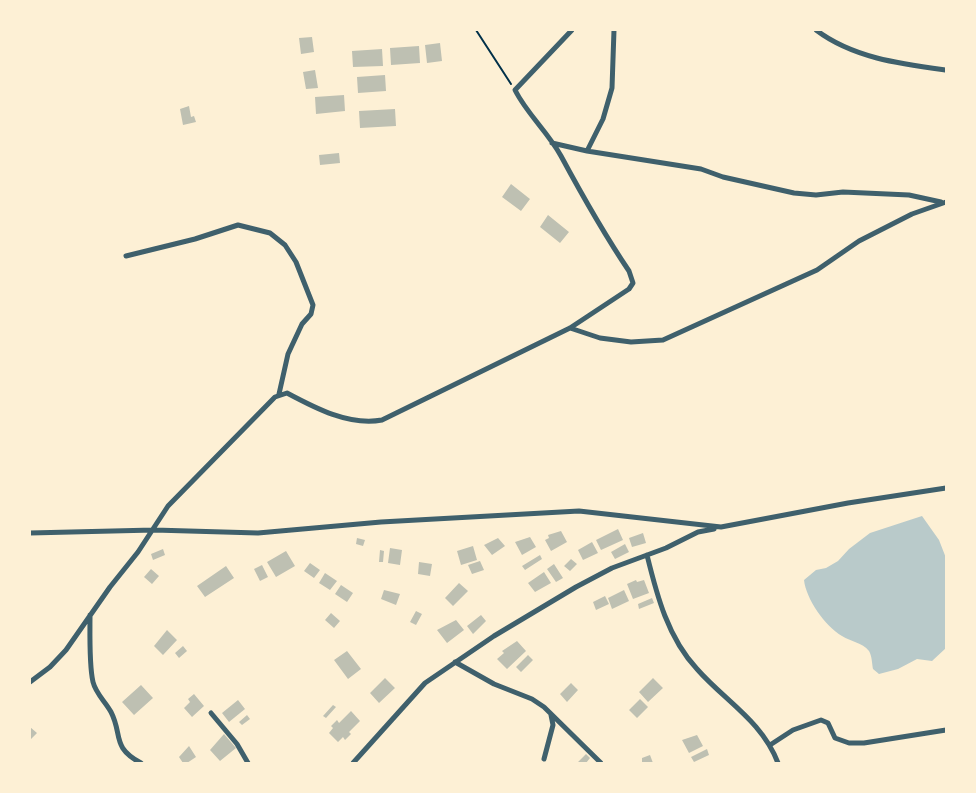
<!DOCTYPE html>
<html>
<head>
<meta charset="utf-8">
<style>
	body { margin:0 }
	#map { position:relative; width:976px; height:793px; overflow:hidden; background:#fdf0d5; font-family:"Times New Roman",serif }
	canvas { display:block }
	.frame { position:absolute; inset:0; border:31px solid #fdf0d5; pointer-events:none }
</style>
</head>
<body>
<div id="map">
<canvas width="976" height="793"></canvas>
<div class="frame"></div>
</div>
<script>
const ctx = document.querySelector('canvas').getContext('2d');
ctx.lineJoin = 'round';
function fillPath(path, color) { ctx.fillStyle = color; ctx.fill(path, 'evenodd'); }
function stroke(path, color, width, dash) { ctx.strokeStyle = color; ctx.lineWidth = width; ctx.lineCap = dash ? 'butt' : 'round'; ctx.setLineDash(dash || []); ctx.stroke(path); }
fillPath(new Path2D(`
	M922,516L939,540L946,558V648L932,661L917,659L898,669L879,674L873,669C872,664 872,656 869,651C862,642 851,642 842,636C825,626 806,599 804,580L816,570L826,568L838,561L849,549L870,533Z`), '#b9caca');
fillPath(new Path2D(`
	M312,37L314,52L301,54L299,38Z
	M440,43L442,61L427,63L425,45Z
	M419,46L420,63L391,65L390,48Z
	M382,49L383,66L353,67L352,51Z
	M315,70L318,88L306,89L303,72Z
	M385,75L386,91L358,93L357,77Z
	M344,95L345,111L316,114L315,97Z
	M189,106L191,117L194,116L196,122L183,125L180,109Z
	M395,109L396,126L360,128L359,111Z
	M339,153L340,163L320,165L319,155Z
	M511,184L530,199L521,211L502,197Z
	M548,215L569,232L560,243L540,227Z
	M618,529L623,540L601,550L596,540Z
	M561,531L567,542L551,551L545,540L549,538L548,535Z
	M643,533L646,543L632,547L629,538Z
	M530,537L536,547L522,555L515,542Z
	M357,538L365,540L363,546L356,544Z
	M498,538L505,546L492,555L484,545Z
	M592,542L598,553L583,560L578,550Z
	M625,544L629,552L615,559L611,552Z
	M473,546L477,560L461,565L457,551Z
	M390,548L402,550L400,565L388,563Z
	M163,549L165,555L153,560L151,554Z
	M380,550L384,551L383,562H379Z
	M286,551L295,566L276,577L267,562Z
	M540,555L542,559L525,570L522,566Z
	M571,559L577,564L570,571L564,566Z
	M480,561L484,570L472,574L468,565Z
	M419,562L432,564L430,576L418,574Z
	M310,563L320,570L314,578L304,571Z
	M554,564L563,578L556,582L547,569Z
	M262,565L268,577L260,581L254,569Z
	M226,566L234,578L205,597L197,586Z
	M151,569L159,576L152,584L144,577Z
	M544,572L551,583L535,592L528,583Z
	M325,573L337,581L330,590L319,583Z
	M636,580L637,582L644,580L649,593L633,599L627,584Z
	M459,583L468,591L453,606L445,598Z
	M341,585L353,593L347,602L335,594Z
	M384,590L400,594L396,605L381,599Z
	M624,590L629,601L612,609L608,598Z
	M605,596L609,604L596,610L593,602Z
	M652,598L654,603L639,609L638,604Z
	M416,611L422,614L416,625L410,622Z
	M331,613L340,621L334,628L325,620Z
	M481,615L486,621L473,634L467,626Z
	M456,620L464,630L447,643L437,630Z
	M167,630L177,640L163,655L154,646Z
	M517,641L526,651L507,669L497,659L504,653L502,651Z
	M183,646L187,651L179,658L175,653Z
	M347,651L361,669L348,679L334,660Z
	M528,655L533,660L521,672L516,667Z
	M385,678L395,688L379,703L370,693Z
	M653,678L663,688L648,702L639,692Z
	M571,683L578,690L567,702L560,694Z
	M141,685L153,698L134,715L122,702Z
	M194,694L204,706L192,717L184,708L190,702L188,699Z
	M640,699L648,707L637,718L629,710Z
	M238,700L245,709L229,722L222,713Z
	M333,705L336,707L326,718L323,716Z
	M351,711L360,721L349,732L351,734L345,740L343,737L338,742L329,733L333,728L331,726L337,720L339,723Z
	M247,715L250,719L242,725L239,722Z
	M30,727L37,733L30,740Z
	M224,734L236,748L220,761L210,750Z
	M697,735L703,746L689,753L682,740Z
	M189,746L196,757L187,763H183L179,757Z
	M707,749L709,755L694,762L691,757Z
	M586,754L590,758L586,763H577Z
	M650,755L653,763H642V758Z`), '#bec0b2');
stroke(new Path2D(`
	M476,30L511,84`), '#003049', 2);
stroke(new Path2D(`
	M816,30C853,58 901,64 946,70
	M552,143L587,151L701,169L723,177L794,193L816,195L843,192L909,195L941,202
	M587,151L603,119L612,88L614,30
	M126,256L195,239L238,225L270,233L285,245L296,262L313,305L311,314L302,324L288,354L279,394
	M570,328L600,338L631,342L663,340L817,270L859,241L912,214L946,202
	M30,533L154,530L258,533L381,522L579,511L721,527L848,503L946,488
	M647,555C657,596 668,638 697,669C725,701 762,721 778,763
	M90,615C90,633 89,665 93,682C96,694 105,701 111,712C123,735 111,747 141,763
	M455,662L494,684L532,699L544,707L601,763
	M30,682L50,667L66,650L110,587L138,552L168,506L275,397L287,393C315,408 349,426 382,420L570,328L629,289L633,283L629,271C604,234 582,195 561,156C548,132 527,114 515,90L572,30
	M211,713L237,744L248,763
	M770,745L793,730L821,720L828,723L835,738L849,743H864L946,730
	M544,759L553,725L551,715
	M353,763L425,683L494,636L576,587L612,568L666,548L698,532L714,529`), '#3f606c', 5);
</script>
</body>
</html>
